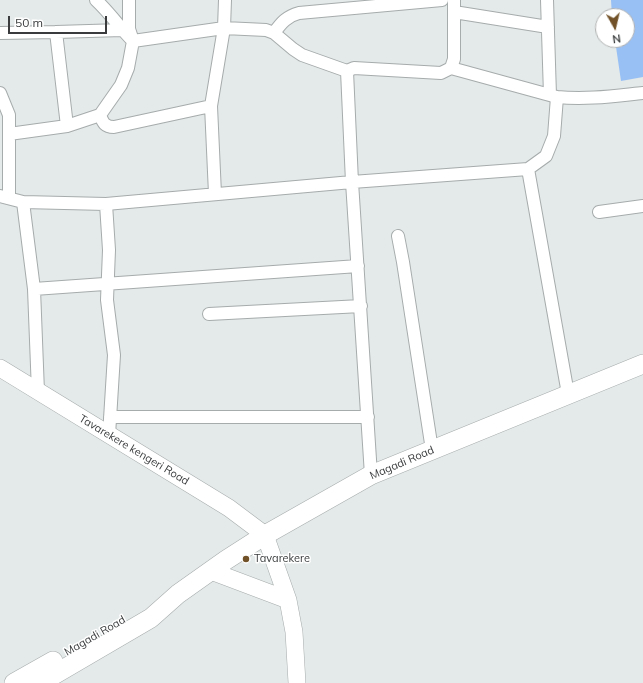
<!DOCTYPE html>
<html>
<head>
<meta charset="utf-8">
<style>
	body { margin:0 }
	#map { position:relative; width:643px; height:683px; overflow:hidden; background:#e4e9e9; font-family:Mulish,sans-serif }
	canvas { display:block }
	.north { position:absolute; left:595px; top:8px; width:40px; height:40px; box-sizing:border-box; background:#fff; border:1px solid #b0b1b1; border-radius:50%; rotate:172deg; font-size:11px; font-weight:700; line-height:16px; text-align:center; color:#393b3c }
	.north::after { content:''; display:block; margin:auto; width:14px; height:18px; background:#715127; clip-path:polygon(50% 0,100% 100%,50% 72%,0 100%) }
	.scale { position:absolute; left:8px; top:16px; width:99px; height:18px; box-sizing:border-box; border:2px solid #393b3c; border-top:0; padding-left:5px; font-size:12px; line-height:14px; white-space:nowrap; color:#393b3c; -webkit-text-stroke:3px #fff; paint-order:stroke }
</style>
</head>
<body>
<div id="map">
<canvas width="643" height="683"></canvas>
<div class="north">N</div>
<div class="scale">50 m</div>
</div>
<script>
const ctx = document.querySelector('canvas').getContext('2d');
ctx.lineJoin = 'round';
function fillPath(path, color) { ctx.fillStyle = color; ctx.fill(path, 'evenodd'); }
function stroke(path, color, width, dash) { ctx.strokeStyle = color; ctx.lineWidth = width; ctx.lineCap = dash ? 'butt' : 'round'; ctx.setLineDash(dash || []); ctx.stroke(path); }
function drawText(font, color, halo, rows, align = 'center') {
  ctx.font = font + ' Mulish,sans-serif'; ctx.lineWidth = 3; ctx.setLineDash([]); ctx.textBaseline = 'middle'; ctx.strokeStyle = halo; ctx.fillStyle = color; for (const [text, x, y, turn = 0] of rows) {
    ctx.save(); ctx.translate(x, y); ctx.rotate((+turn || 0) * Math.PI / 180); ctx.textAlign = isNaN(turn) ? turn : align; if (halo) ctx.strokeText(text, 0, 0); ctx.fillText(text, 0, 0); ctx.restore();
  }
}
fillPath(new Path2D(`
	M611,0H643V77L621,81L615,40H627V16H612Z`), '#98c0f5');
const minor = new Path2D(`
	M96,0C110,13 120,28 133,41L224,28L266,30L274,33L293,49L302,55L347,71
	M547,0L550,95
	M454,12L548,27
	M0,33L56,32
	M274,33C281,23 287,16 299,13L442,0
	M451,68L557,97C586,100 614,96 643,93
	M0,93L9,115V198
	M100,115C103,123 105,127 114,127L211,106
	M67,126L56,32L122,30
	M9,134L67,126L100,115L121,85L128,68L133,41L129,29V0
	M528,169L568,394
	M215,194L211,106L224,28L225,0
	M0,196L23,202L34,289L38,392
	M23,202L106,204L109,250L107,300L114,355L109,435
	M106,204L352,182L528,169L546,156L554,136L557,97
	M599,212L643,206
	M398,236L403,262L432,450
	M34,289L358,266
	M209,314L361,306
	M110,417H368
	M371,475L352,182L347,71L354,68L441,73L451,68L454,59V0`);
const secondary = new Path2D(`
	M0,368L229,508L265,535L288,600L294,632L297,683
	M211,571L288,600`);
const primary = new Path2D(`
	M14,683L53,661
	M40,683L151,618L178,594L226,560L265,535L371,475L643,364`);
stroke(minor, '#a6abab', 14);
stroke(secondary, '#a6abab', 18);
stroke(primary, '#a6abab', 20);
stroke(minor, '#fff', 12);
stroke(secondary, '#fff', 17);
stroke(primary, '#fff', 19);
for (const [x, y, r, color] of [
	[246,559,4,"#715127"]
]) { const dot = new Path2D(); dot.arc(x, y, r, 0, 2 * Math.PI); ctx.fillStyle = color; ctx.fill(dot); stroke(dot, '#fff', 1.5); }
drawText('11px', '#393b3c', '#fff', [
	["Tavarekere kengeri Road",134,450,31],
	["Magadi Road",402,463,-23],
	["Magadi Road",95,636,-30]
]);
drawText('11px', '#393b3c', '#fff', [
	["Tavarekere",254,559]
], 'left');
</script>
</body>
</html>
